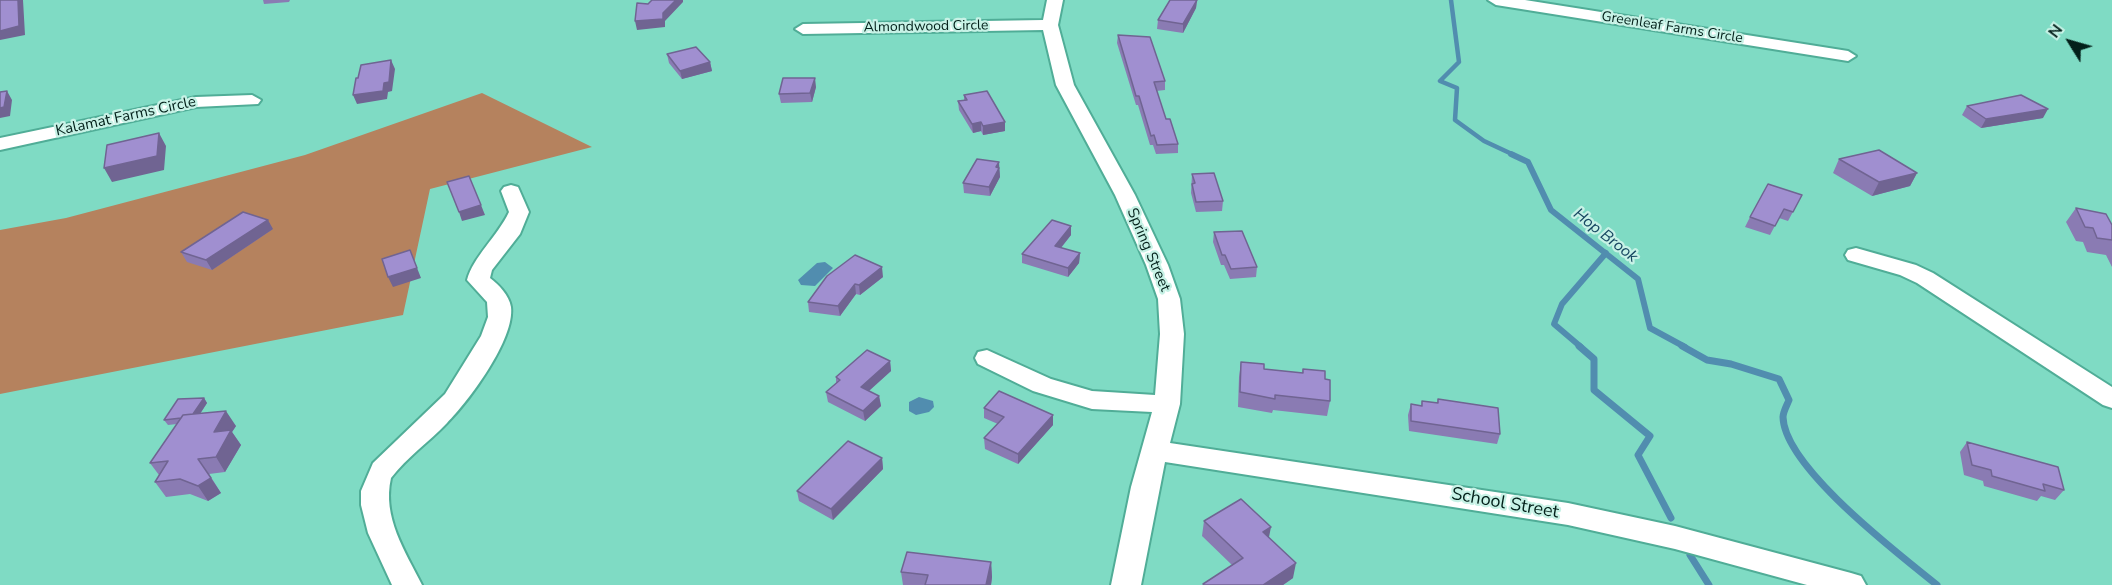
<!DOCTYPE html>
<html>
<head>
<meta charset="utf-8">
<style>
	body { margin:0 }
	#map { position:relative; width:2112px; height:585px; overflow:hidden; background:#7fdbc4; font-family:"Nunito Sans",sans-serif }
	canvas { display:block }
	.north { position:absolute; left:2040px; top:12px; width:60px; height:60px; -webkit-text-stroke:4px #c7f2e6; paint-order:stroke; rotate:307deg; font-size:16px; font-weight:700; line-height:24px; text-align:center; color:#03201a }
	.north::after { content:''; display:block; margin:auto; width:21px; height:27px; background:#03201a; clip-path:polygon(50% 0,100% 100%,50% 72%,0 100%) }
</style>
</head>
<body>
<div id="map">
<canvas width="2112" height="585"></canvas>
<div class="north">N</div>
</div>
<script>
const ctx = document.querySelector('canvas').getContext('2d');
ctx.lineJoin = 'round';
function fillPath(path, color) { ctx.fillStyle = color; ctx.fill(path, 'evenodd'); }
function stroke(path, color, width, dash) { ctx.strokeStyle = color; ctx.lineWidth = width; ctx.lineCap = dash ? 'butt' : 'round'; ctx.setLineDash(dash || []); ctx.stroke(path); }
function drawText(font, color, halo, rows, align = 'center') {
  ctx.font = font + ' "Nunito Sans",sans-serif'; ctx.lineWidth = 4.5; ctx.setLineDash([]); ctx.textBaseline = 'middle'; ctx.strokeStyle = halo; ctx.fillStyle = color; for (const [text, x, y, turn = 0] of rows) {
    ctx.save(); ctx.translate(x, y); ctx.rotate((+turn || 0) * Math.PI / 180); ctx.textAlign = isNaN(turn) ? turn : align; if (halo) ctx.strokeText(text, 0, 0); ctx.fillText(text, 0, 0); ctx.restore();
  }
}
fillPath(new Path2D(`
	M482,93L592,147L430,189L403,315L0,394V230L66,218L305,155Z`), '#b5825e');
fillPath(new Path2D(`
	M825,262L833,268L815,286L801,285L798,280L817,263Z
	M919,397L933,401L934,407L929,412L916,415L909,411V402Z`), '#518daf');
stroke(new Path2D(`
	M1451,0L1459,62L1440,81L1457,88L1455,120L1484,141L1514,155`), '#518daf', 4.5);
stroke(new Path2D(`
	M1511,154L1528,162L1551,210L1638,279L1650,328L1685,347
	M1581,347L1554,324L1562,304L1606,253`), '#518daf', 6);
stroke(new Path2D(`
	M1579,346L1594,359V390L1650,436L1638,455L1671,518
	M1682,346L1707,360L1731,364L1779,379L1789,400C1787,405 1783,412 1783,417C1784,467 1899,554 1937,585
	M1690,555L1709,585`), '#518daf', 7);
const minor = new Path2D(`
	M1047,0H1063L1058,25L1074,85L1135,195L1168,265L1180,299L1184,334L1180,404L1170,443L1568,503L1675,526L1851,573L1861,576L1866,585H1807L1675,549L1568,525L1165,462L1141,585H1111L1131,487L1152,412L1092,409L1033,391L978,364L975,358L978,352L987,350L1051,379L1092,391L1155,395L1160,334L1158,299L1146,265L1115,195L1056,85L1043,30L803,34L795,29L803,24L1043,20Z
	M1488,0H1525L1848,51L1856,56L1848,61L1496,5Z
	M252,95L261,100L258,104L196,107L0,150V138L196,97Z
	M511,185L518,187L529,212L520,234L492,270L490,278C499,285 509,295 511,307C515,339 469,401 447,423C429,442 407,457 391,478C382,517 405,551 422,585H392L368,533L361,505V491L373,463L445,394L481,336L488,317L487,302L467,280C473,257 497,237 509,212L501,191L504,187Z
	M1856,248L1916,265L1933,273L2112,387V408L2103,405L1917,283L1900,275L1848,260L1845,255L1848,250Z`);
stroke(minor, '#50ad97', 4);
fillPath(minor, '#fff');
fillPath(new Path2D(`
	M263,0H290L289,2L264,4Z
	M1197,0L1196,8L1183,33L1157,29L1158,20Z
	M1118,35L1165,81V90L1156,91L1166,119L1178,144V153L1156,154L1153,145H1150L1138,105H1136L1117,43Z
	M667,54L710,62L712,71L682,79L669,63Z
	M816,87L812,102L781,103L779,94Z
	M964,95L1005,131L983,135L981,131L973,133L959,110L958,101L964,100Z
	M1967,106L2043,118L1981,128L1962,115Z
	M1839,159L1917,173L1910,186L1872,196L1833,173Z
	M999,168L1000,177L990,196L964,193L963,183Z
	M1192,174L1223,201L1222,211L1196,212L1191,193Z
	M1802,195L1788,221L1779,218L1770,235L1745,227L1750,217Z
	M2076,208L2112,225V267L2106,255L2087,252L2083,242L2076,241L2066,222Z
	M1071,226V235L1061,248L1080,253L1079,263L1068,277L1022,263V254Z
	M273,229L212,270L187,262L181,252Z
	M1214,232L1257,267L1256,277L1230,279L1224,265H1221L1213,242Z
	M827,276L883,277L860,295L856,294L840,316L809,312L808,302Z
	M890,361L891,371L869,391L879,396L881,406L865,421L828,402L826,392L836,383V377Z
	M1241,362L1264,369L1302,373L1303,369L1325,379L1330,401L1327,416L1273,410L1272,413L1238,407L1239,377Z
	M204,398L207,403L200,414L236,426L232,432L241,445L225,472L209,474L221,493L208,501L190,494L166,497L155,482L159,475L150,463L177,424L168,425L164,420Z
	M1438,399L1500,434L1497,444L1409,431L1408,415L1411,404L1421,406L1422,401L1437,403Z
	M984,408L1053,415V425L1018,464L985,449L984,438L998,424L984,418Z
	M1967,442L2064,490L2055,500L2041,496L2037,501L1984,486L1983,481L1964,475L1960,452Z
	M882,458L883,469L833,520L799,501L797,491Z
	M1204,521L1269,538L1293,578L1283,585H1203V584L1232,565L1202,536Z
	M991,562L992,577L991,585H903L901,572Z`), '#8a7bb3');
fillPath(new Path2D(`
	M18,0H23L25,35L0,40V31Z
	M676,0H683V2L665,21V27L637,30L635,21L663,13Z
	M1197,0L1196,8L1183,33V24Z
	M391,60L395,69L392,91L388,92L387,99L357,104L353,95L384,83Z
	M710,62L712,71L682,79L680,71Z
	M815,78L816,87L812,102L810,93Z
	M7,91L12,100L10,116L0,118V108Z
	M2048,109L2043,118L1981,128L1986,119Z
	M981,122V131L973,133L972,124Z
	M1005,122V131L983,135V126Z
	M159,133L166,146L164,170L112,182L104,168Z
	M999,162L1000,177L990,196L989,187L996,167Z
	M1917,173L1910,186L1872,196L1879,182Z
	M481,205L485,215L462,221L459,212Z
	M268,220L273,229L212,270L206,260Z
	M1071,226V235L1055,255V246Z
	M410,250L421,278L393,287L388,277Z
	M1080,253L1079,263L1068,277V268Z
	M882,267L883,277L860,295L859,285Z
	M855,284L856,294L840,316L838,306Z
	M890,361L891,371L862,397L861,387Z
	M879,396L881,406L865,421L863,411Z
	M204,398L207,403L194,423L191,417Z
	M226,411L236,426L232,432L241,445L225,472L216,457L214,432Z
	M1053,415V425L1018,464V454Z
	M882,458L883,469L833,520L831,509Z
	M211,478L221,493L208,501L198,486Z
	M1271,527L1268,542L1263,532Z
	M991,562L992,577L991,585H986Z
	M1296,563L1293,578L1283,585H1263Z`), '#706492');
const building = new Path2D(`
	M0,0H18L19,26L0,31Z
	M652,0H676L663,13V19L635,21L637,3L648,4Z
	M1170,0H1197L1183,24L1158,20Z
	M1118,35L1150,37L1165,81L1154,82L1166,119H1170L1178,144L1157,145L1154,135L1151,136L1139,96H1136Z
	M696,47L710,62L680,71L667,54Z
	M391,60L389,82L384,83L383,91L353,95L356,78H358L361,65Z
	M783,78H815L810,93L779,94Z
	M7,91L4,107L0,108V92Z
	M987,91L1005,122L983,126L981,122L972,124L958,101L967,100L964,95Z
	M2021,95L2048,109L1986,119L1967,106Z
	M159,133L157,156L104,168L107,145Z
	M1879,150L1917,173L1879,182L1839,159Z
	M977,159L999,162L996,167L999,168L989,187L963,183Z
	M1214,173L1223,201L1196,202L1192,184L1195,183L1192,174Z
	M469,176L481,205L459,212L447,182Z
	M1768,184L1802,195L1793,212L1784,209L1775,226L1750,217Z
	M2076,208L2106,214L2112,225V240L2097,238L2093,228L2085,227Z
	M243,212L268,220L206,260L181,252Z
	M1052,220L1071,226L1055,246L1080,253L1068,268L1022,254Z
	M1242,231L1257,267L1231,269L1225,255H1222L1214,232Z
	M410,250L417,268L388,277L382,259Z
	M855,255L882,267L859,285L855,284L838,306L808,302L827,276Z
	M867,350L890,361L861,387L879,396L863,411L826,392L840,380L836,377Z
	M1241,362L1264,364V369L1303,373V369L1325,371V379L1330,380V401L1275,395V399L1240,392Z
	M999,391L1053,415L1018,454L984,438L1004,417L984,408Z
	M204,398L193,414L183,415L181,418L164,420L178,399Z
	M1438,399L1498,408L1500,434L1411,421V404L1422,406V401L1438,403Z
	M226,411L214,432L231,430L216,457L198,459L211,478L198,486L180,479L155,482L168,461L150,463L183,415Z
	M848,441L882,458L831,509L797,491Z
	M1967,442L2058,467L2064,490L2043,484L2045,491L1992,476L1991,470L1972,465Z
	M1241,499L1271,527L1263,532L1296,563L1263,585H1204L1203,584L1243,558L1204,521Z
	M907,552L991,562L986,585H925L928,575L901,572Z`);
fillPath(building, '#a08fd0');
stroke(building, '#706492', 1.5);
drawText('14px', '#03201a', '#c7f2e6', [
	["Almondwood Circle",926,27,-1],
	["Greenleaf Farms Circle",1672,28,9]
]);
drawText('15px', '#03201a', '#c7f2e6', [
	["Kalamat Farms Circle",126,117,-12],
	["Spring Street",1148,250,67]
]);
drawText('italic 16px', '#184862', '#c7f2e6', [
	["Hop Brook",1605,236,38]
]);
drawText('18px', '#03201a', '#c7f2e6', [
	["School Street",1505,504,10]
]);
</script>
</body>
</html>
